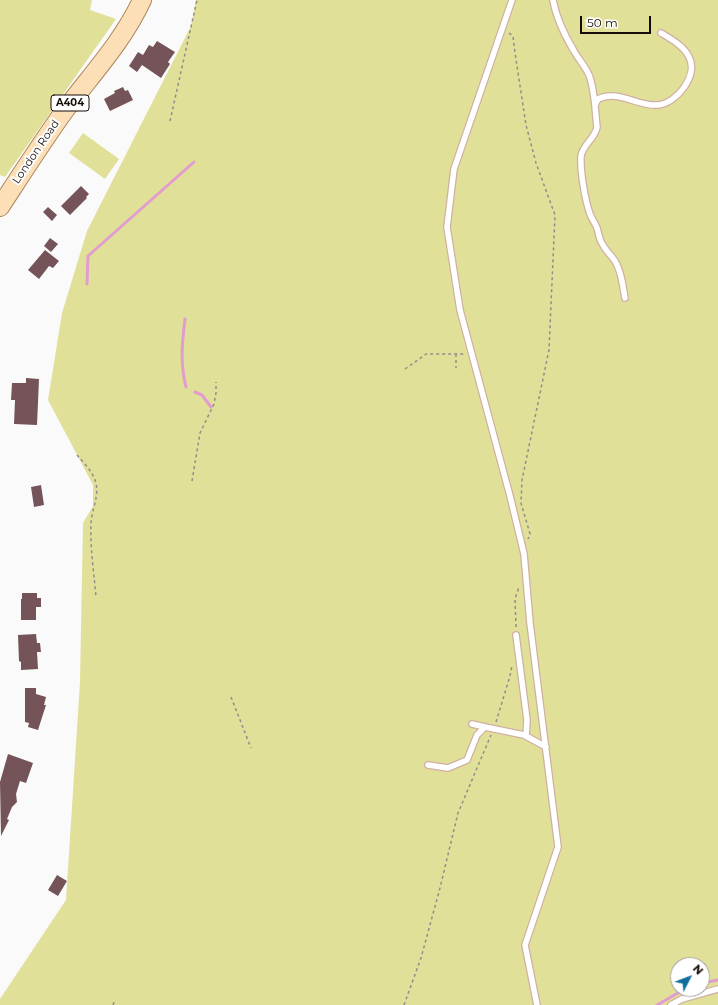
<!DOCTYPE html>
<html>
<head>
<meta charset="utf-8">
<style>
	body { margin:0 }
	#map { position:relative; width:718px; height:1005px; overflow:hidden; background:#fafafa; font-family:Montserrat,sans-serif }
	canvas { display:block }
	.north { position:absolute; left:670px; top:957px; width:40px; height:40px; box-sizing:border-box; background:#fff; border:1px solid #a29d9c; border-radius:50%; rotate:48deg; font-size:11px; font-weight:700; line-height:16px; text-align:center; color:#160b07 }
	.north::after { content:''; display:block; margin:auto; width:14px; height:18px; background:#126e9d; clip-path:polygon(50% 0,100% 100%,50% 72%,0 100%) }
	.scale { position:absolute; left:580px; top:16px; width:71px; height:18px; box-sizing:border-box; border:2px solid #160b07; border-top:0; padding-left:5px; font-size:12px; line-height:14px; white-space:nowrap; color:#160b07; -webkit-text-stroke:3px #fff; paint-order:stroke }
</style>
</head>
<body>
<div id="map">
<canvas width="718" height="1005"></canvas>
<div class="north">N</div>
<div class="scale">50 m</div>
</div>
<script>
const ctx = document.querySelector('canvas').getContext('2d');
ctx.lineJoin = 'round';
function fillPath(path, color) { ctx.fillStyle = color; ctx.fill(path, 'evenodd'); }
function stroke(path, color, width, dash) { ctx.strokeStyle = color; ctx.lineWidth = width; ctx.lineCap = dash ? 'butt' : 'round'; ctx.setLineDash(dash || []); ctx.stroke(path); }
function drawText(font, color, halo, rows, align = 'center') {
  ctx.font = font + ' Montserrat,sans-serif'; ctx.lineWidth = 4; ctx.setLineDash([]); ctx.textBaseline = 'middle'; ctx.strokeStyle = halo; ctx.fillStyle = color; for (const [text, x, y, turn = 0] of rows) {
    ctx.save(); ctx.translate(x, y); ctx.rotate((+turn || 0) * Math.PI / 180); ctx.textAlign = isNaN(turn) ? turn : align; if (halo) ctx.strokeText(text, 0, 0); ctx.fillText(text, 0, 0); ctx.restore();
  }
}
fillPath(new Path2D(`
	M0,0H92L90,10L116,19L5,177L0,175Z
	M196,0H718V1005H0V999L66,900L80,682L83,523L93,506V485L48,400L62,313L87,231L191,26ZM678,965H702V989H678Z
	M83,133L119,159L105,179L69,153Z`), '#e1e098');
stroke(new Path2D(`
	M87,284L88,256L194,162
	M185,319C182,343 180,363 186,387
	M195,392L202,395L211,407
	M702,983L718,980
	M657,1005L678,993L687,989`), '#e29cd0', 3);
fillPath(new Path2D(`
	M157,41L175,52L168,62L170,64L161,78L142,65L137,72L129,66L138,52L143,55L149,45L153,47Z
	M123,87L125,91L128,90L133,100L110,111L104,99L115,93L114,91Z
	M81,186L89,194L86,197L87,198L70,215L61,206Z
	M48,207L57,215L52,221L43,212Z
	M50,238L58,244L51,252L44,246Z
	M45,250L59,261L53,268L49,266L39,279L28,270Z
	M26,378L39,379L37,425L14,424L15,400H11L12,383H26Z
	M41,485L44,505L34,507L31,487Z
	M22,593H37V598H41V607H36V620H21V599H22Z
	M36,634L37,643H40L41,652H37L38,669L21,670V662L19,661L18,635Z
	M25,688H36V694L46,697L44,705H46L38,730L28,727L29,723L25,722Z
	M8,754L33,763L26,783L20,781L16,794L17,802L12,807L7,819L9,820L1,836L0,782Z
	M57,875L67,881L58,896L48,890Z`), '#745458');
const service = new Path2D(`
	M512,0L454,169L447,227L460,310L510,496L524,554L530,623L558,847L525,945L537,1005
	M553,0C556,17 565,36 574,51C579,60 585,66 589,75C595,90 595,111 597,127C595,139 583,144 581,156C580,171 585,200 590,214C592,219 595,223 597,228C599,234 599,240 603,245C607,253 614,257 617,265C622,275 623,288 625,298
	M595,105L598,99C618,89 638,107 658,105C677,103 699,75 689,57C684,46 671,39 661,33
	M516,635L527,720L526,736
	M472,724L485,727
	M428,765L448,768L467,760L477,735L485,727L524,735L546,747
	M671,1005L682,999L718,989`);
const primary = new Path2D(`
	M0,207C21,175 42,142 65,110C92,74 123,41 142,0`);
stroke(service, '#d1b0a3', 8);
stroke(primary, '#ab875a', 20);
stroke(new Path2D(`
	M509,33L513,36L515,53L526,125L536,163L555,215L549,350L522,480L521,503L530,534L528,539
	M170,121L197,0
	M456,354V368
	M405,369L426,354H464
	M77,455C84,463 93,472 96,483C99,497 92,509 91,523C90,548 94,573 96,597
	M192,481L200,433L214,404L216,393V382
	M516,627L515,599L519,587
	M231,697L251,748
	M496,722L510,676L512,666
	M113,1005L114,1002
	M404,1005L421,958L440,888L458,813L491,735`), '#928d8b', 1.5, [3, 3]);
stroke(service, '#fff', 5.5);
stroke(primary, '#fddfb7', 18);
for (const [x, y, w] of [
	[70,103,38]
]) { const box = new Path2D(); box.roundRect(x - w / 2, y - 8, w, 16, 3); ctx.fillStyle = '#fff'; ctx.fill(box); stroke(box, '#160b07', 1); }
drawText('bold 10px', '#160b07', null, [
	["A404",70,103]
]);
drawText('11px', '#160b07', '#fff', [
	["London Road",36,152,-56]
]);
</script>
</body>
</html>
